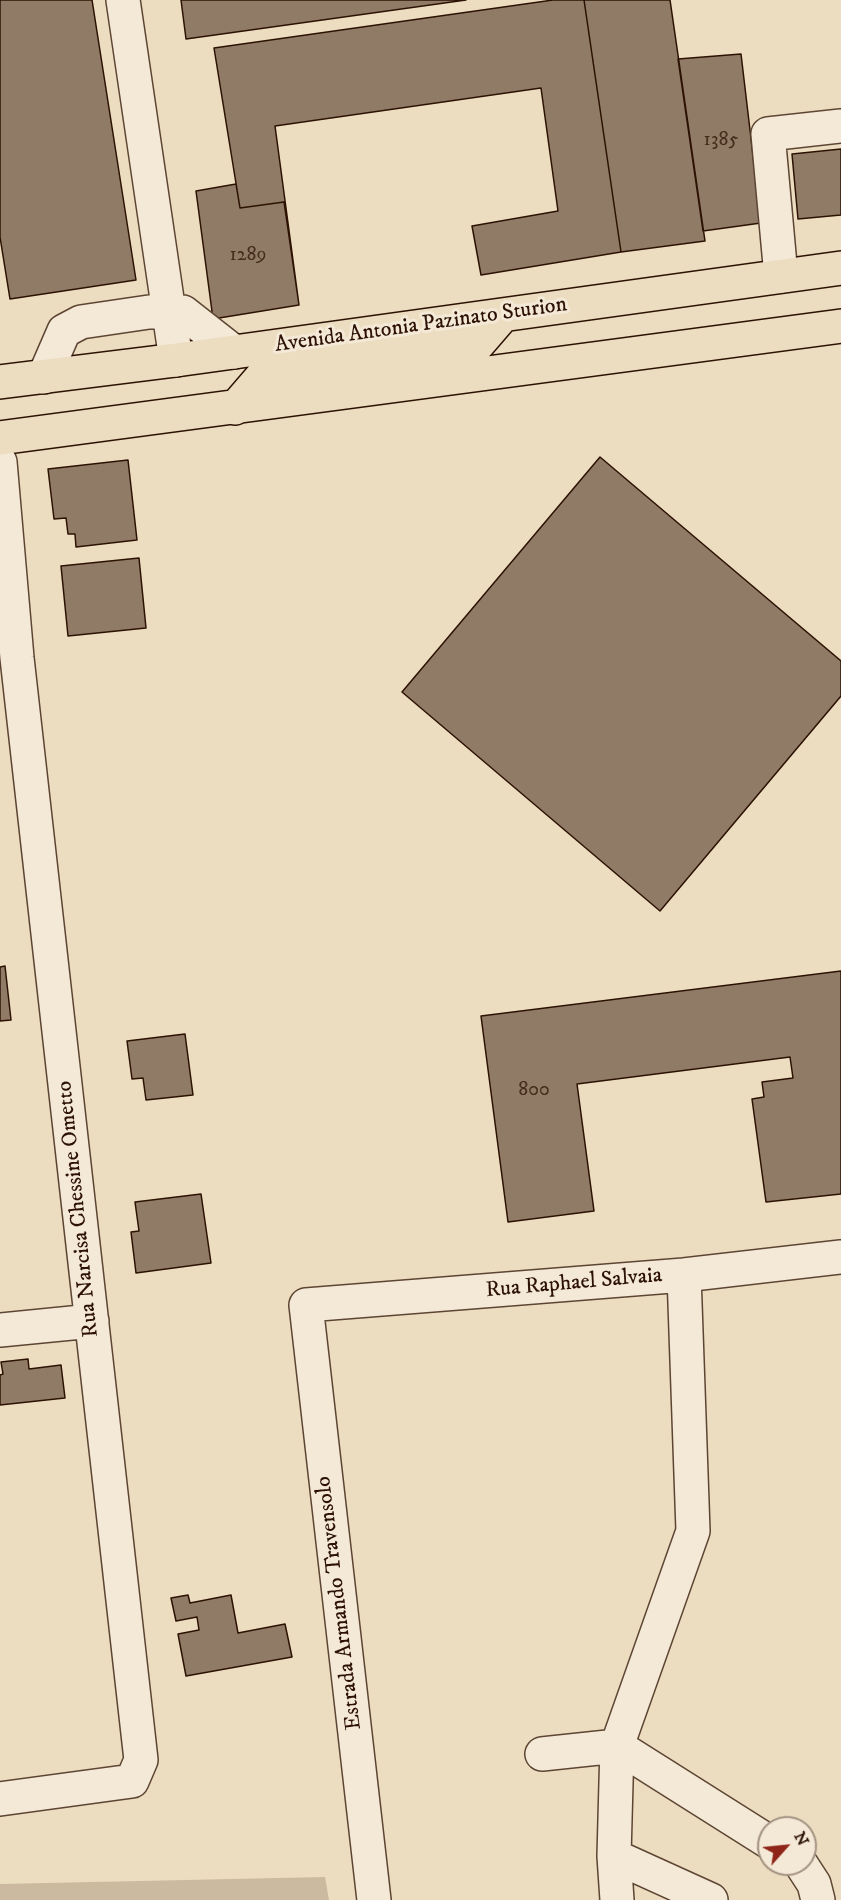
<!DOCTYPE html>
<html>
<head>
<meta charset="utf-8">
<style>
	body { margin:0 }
	#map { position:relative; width:841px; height:1900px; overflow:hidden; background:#ecddc0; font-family:"IM FELL DW Pica",serif }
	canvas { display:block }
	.north { position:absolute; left:757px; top:1816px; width:60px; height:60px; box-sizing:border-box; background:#f3e9d6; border:2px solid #a49382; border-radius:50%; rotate:63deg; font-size:16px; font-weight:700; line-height:24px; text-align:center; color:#2d1204 }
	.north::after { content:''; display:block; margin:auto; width:21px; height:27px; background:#8f2418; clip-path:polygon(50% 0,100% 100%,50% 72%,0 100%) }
</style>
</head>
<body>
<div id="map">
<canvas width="841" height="1900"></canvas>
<div class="north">N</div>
</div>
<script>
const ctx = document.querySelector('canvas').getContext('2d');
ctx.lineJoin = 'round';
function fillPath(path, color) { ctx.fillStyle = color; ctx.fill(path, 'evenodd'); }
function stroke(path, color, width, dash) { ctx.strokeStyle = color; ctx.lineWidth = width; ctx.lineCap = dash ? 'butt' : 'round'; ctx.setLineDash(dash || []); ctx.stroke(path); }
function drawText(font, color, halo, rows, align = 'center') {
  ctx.font = font + ' "IM FELL DW Pica",serif'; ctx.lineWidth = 6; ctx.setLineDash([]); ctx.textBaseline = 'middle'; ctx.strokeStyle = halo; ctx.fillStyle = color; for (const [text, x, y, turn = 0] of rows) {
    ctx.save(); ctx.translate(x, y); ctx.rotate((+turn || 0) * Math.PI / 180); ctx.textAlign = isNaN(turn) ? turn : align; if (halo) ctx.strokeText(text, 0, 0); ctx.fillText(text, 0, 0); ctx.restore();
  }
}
fillPath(new Path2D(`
	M325,1877L329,1900H0V1884Z`), '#ccbaa0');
const building = new Path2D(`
	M0,0H92L136,280L10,299L0,237Z
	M181,0H466L186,39Z
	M553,0H584L621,252L481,275L472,226L558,211L541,88L275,126L299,305L284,202L240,208L214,48Z
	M584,0H670L705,241L621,252Z
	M741,54L761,223L703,231L678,59Z
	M841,149V215L798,219L792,154Z
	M236,184L240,208L284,202L299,305L213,319L196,191Z
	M600,457L841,661V696L660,911L402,692Z
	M128,460L137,540L76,547L75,534H68L66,518L54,519L48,469Z
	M139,558L146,628L68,636L61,566Z
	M5,966L11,1020L0,1021V967Z
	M841,971V1194L766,1202L752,1099L764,1097L762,1082L793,1078L790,1057L577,1084L594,1211L508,1222L481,1016Z
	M185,1034L193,1095L146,1100L143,1078L132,1079L127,1041Z
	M201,1194L211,1263L136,1273L131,1232L139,1231L135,1202Z
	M28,1359L29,1369L61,1365L65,1398L0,1405V1375L3,1374L1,1362Z
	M188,1595L190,1603L231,1595L238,1633L285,1624L292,1657L186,1676L178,1634L199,1630L197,1617L176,1621L171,1598Z`);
fillPath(building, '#907c66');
stroke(building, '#2d1204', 1.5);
const minor = new Path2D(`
	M123,0L176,360
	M781,276L768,134L841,126
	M44,377L64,331L81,322L149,312H183L234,352
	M0,462L17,658L141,1760L132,1781L0,1799
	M684,1275L693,1531L617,1746L614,1856L711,1900
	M0,1330L92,1321
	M542,1754L617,1746L769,1842
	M614,1856L617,1900
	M801,1864L814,1884L818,1900
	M374,1900L306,1305L684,1275L841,1257`);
const major = new Path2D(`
	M347,361L478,344L503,315
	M0,382L176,360L841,268
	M235,408L266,372L333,362
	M0,438L841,326`);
stroke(minor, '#5d4533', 36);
stroke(major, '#2d1204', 36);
stroke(minor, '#f3e9d6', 33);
stroke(major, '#ecddc0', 33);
drawText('20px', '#462c1c', null, [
	["1385",721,141],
	["1289",248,256],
	["800",534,1091]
]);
drawText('22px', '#2d1204', '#f3e9d6', [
	["Avenida Antonia Pazinato Sturion",421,326,-8],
	["Rua Narcisa Chessine Ometto",79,1209,-96],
	["Rua Raphael Salvaia",574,1284,-5],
	["Estrada Armando Travensolo",340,1603,-97]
]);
</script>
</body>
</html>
